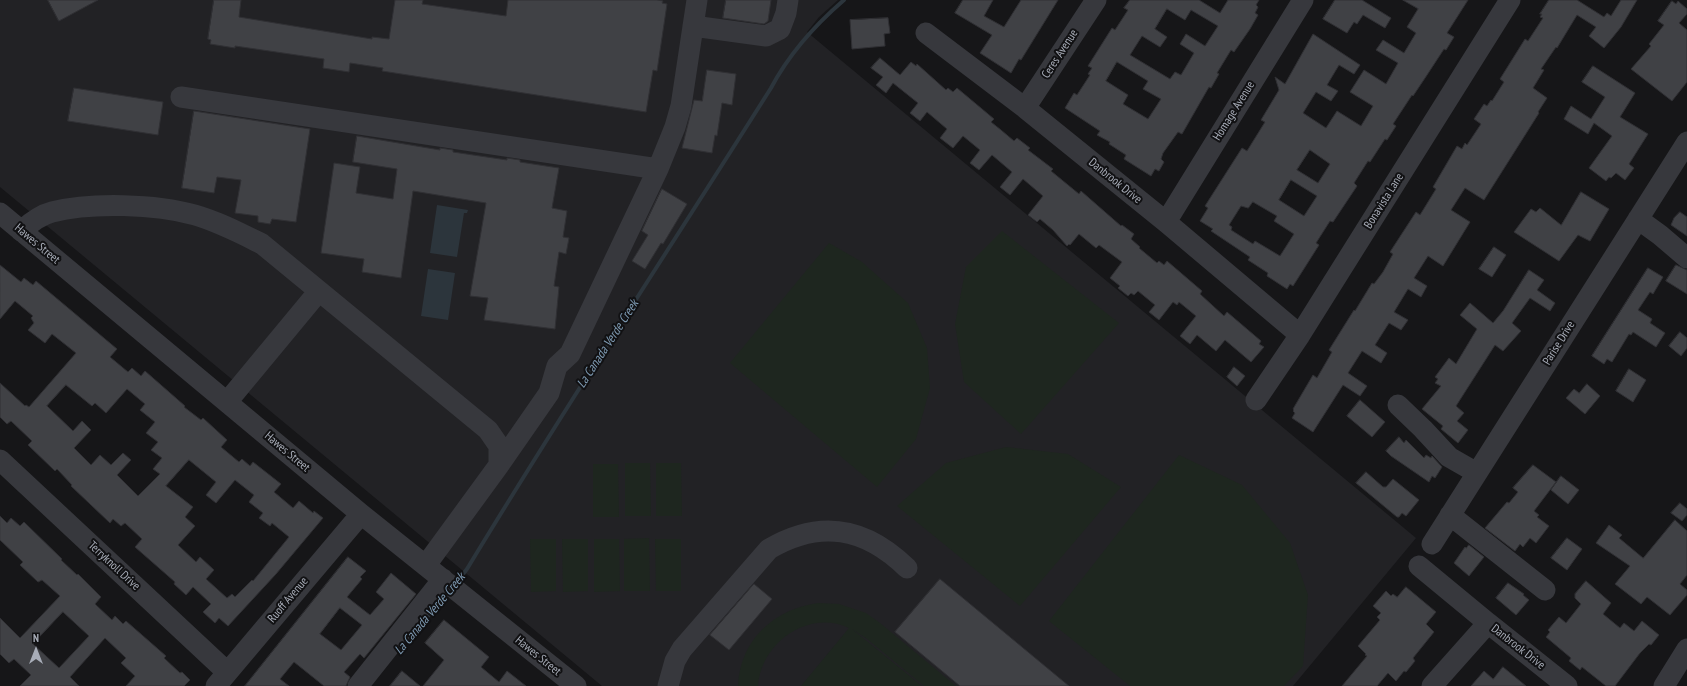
<!DOCTYPE html>
<html>
<head>
<meta charset="utf-8">
<style>
	body { margin:0 }
	#map { position:relative; width:1687px; height:686px; overflow:hidden; background:#161618; font-family:"PT Sans Narrow",sans-serif }
	canvas { display:block }
	.north { position:absolute; left:16px; top:630px; width:40px; height:40px; -webkit-text-stroke:3px #111113; paint-order:stroke; rotate:0deg; font-size:11px; font-weight:700; line-height:16px; text-align:center; color:#a8adb8 }
	.north::after { content:''; display:block; margin:auto; width:14px; height:18px; background:#a8adb8; clip-path:polygon(50% 0,100% 100%,50% 72%,0 100%) }
</style>
</head>
<body>
<div id="map">
<canvas width="1687" height="686"></canvas>
<div class="north">N</div>
</div>
<script>
const ctx = document.querySelector('canvas').getContext('2d');
ctx.lineJoin = 'round';
function fillPath(path, color) { ctx.fillStyle = color; ctx.fill(path, 'evenodd'); }
function stroke(path, color, width, dash) { ctx.strokeStyle = color; ctx.lineWidth = width; ctx.lineCap = dash ? 'butt' : 'round'; ctx.setLineDash(dash || []); ctx.stroke(path); }
function drawText(font, color, halo, rows, align = 'center') {
  ctx.font = font + ' "PT Sans Narrow",sans-serif'; ctx.lineWidth = 4; ctx.setLineDash([]); ctx.textBaseline = 'middle'; ctx.strokeStyle = halo; ctx.fillStyle = color; for (const [text, x, y, turn = 0] of rows) {
    ctx.save(); ctx.translate(x, y); ctx.rotate((+turn || 0) * Math.PI / 180); ctx.textAlign = isNaN(turn) ? turn : align; if (halo) ctx.strokeText(text, 0, 0); ctx.fillText(text, 0, 0); ctx.restore();
  }
}
fillPath(new Path2D(`
	M0,0H838L819,17L807,32L1416,538L1293,686H602L0,187Z`), '#222225');
fillPath(new Path2D(`
	M1002,231L1119,323L1021,434L964,382L955,324L966,267Z
	M829,243L862,262L908,303L927,348L930,388L916,439L877,487L730,363Z
	M1006,447L1068,454L1121,487L1020,606L897,506L946,463Z
	M1179,455L1242,485L1290,543L1308,595L1303,666L1284,686H1130L1049,621Z
	M625,463H650L651,516H625Z
	M656,463H681L682,516H656Z
	M593,464H618L619,517H593Z
	M649,538L650,591H624V539Z
	M530,539H556V591L531,592Z
	M562,539H588V591L563,592Z
	M594,539H619L620,591L594,592Z
	M655,539H681V591H656Z
	M818,603L839,604L866,613L880,623L956,686H924L867,639L852,629L922,686H801L849,628C808,609 761,643 758,686H738C740,640 774,609 818,603Z`), '#1e261f');
fillPath(new Path2D(`
	M437,205L468,210L467,213H464L457,257L430,253Z
	M428,269L455,273L448,320L421,316Z`), '#2c353c');
stroke(new Path2D(`
	M456,583L467,569C565,407 670,248 771,88C789,54 815,25 844,0
	M408,640L449,591`), '#2c353c', 4);
const building = new Path2D(`
	M48,0H98L59,21Z
	M214,0H241L239,17L372,39V37L389,39L395,0H423L422,4L506,16L508,0H657L663,1L662,3L667,4L657,71L653,70L646,112L382,71L383,68L350,63L349,72L323,68L324,59L235,46V48L210,44L211,40L208,39Z
	M726,0H771L768,21L764,24L723,18Z
	M963,0H993L984,16L1004,27L1021,0H1058L1021,60L1019,59L1011,73L980,53L992,35L955,13Z
	M1130,0H1199L1220,13L1228,0H1259L1256,5L1258,7L1255,13L1258,15L1250,29L1234,52L1231,50L1217,73L1219,74L1211,88L1209,87L1182,134L1178,132L1163,153L1161,159L1164,162L1159,171L1155,169L1151,176L1124,159L1126,155L1109,144L1110,142L1097,135L1100,131L1065,108L1074,93L1077,95L1090,75L1088,74L1092,68L1088,66L1112,28L1115,30L1128,10L1124,8ZM1167,9L1185,20L1191,10L1218,26L1205,46L1186,34L1180,44L1194,53L1181,75L1175,72L1170,79L1130,55L1142,36L1160,47L1167,37L1155,29ZM1117,62L1148,81L1143,89L1161,99L1148,119L1123,104L1128,95L1106,81Z
	M1335,0H1362L1391,18L1385,28L1363,15L1357,24L1354,22L1347,33L1323,19Z
	M1403,0H1468L1447,33L1454,37L1446,50L1444,49L1427,75L1413,96L1412,95L1393,124L1396,126L1387,140L1385,139L1370,162L1368,161L1354,183L1357,186L1333,222L1330,221L1316,243L1319,245L1293,286L1290,284L1287,289L1267,276L1268,273L1248,260L1250,257L1211,231L1213,229L1200,221L1208,208L1205,206L1242,148L1247,151L1265,122L1261,120L1279,90L1275,77L1285,84L1313,34L1360,65L1354,74L1339,65L1327,85L1338,91L1331,101L1316,92L1303,113L1326,128L1337,111L1361,126L1373,106L1350,92L1364,70L1386,84L1398,63L1376,50L1383,40L1404,53L1416,33L1407,27L1418,9ZM1310,150L1330,164L1318,183L1297,170ZM1291,180L1317,196L1304,216L1279,200ZM1253,202L1277,216L1274,221L1294,234L1280,256L1255,241L1253,244L1231,230L1232,227L1229,225L1241,206L1248,208Z
	M1549,0H1577L1604,17L1607,13L1611,16L1621,0H1637L1621,27L1604,48L1589,36L1596,27L1577,15L1557,48L1556,47L1541,69L1544,70L1533,88L1547,98L1538,112L1539,113L1484,200L1465,188L1451,210L1470,222L1443,266L1428,256L1414,278L1427,286L1421,297L1408,289L1394,312L1408,320L1401,330L1389,323L1375,345L1387,353L1381,363L1362,351L1348,373L1367,386L1360,396L1343,385L1313,432L1292,418L1295,413L1293,411L1294,410L1293,409L1313,375L1317,378L1332,352L1329,350L1354,310L1355,311L1372,283L1374,284L1383,272L1393,254L1390,252L1416,212L1420,215L1436,189L1433,187L1457,146L1462,149L1465,143L1467,145L1481,124L1474,119L1484,104L1487,106L1491,100L1492,101L1504,82L1500,79L1525,39L1528,41L1543,18L1540,17L1542,14H1540Z
	M1672,1L1676,4L1678,1L1687,9V14L1679,23L1687,30V82L1672,101L1631,69L1651,46L1649,44L1664,25L1658,21Z
	M888,18L890,33L884,34L885,46L852,49L850,20Z
	M880,58L900,75L911,62L916,66L917,64L946,90L948,88L953,92L957,88L994,119L991,122L1001,130L1014,141L1017,138L1030,148L1028,150L1053,169L1051,171L1079,194L1081,191L1121,226L1122,225L1134,234L1131,239L1140,247L1139,248L1157,263L1159,261L1164,265L1167,261L1202,291L1200,294L1224,316L1227,312L1261,341L1259,344L1264,347L1251,362L1225,340L1216,351L1197,335L1190,344L1180,336L1196,316L1179,302L1177,305L1173,302L1159,320L1149,312L1155,305L1138,291L1134,295L1131,293L1128,296L1118,288L1120,286L1110,278L1122,262L1099,245L1096,248L1079,234L1070,245L1069,244L1067,246L1053,230L1040,219L1037,222L1028,215L1043,196L1023,179L1010,195L1000,187L1012,172L992,155L979,170L970,163L980,150L963,136L953,148L940,138L947,129L927,112L920,121L910,113L918,103L893,83L886,93L876,85L883,77L871,68Z
	M1593,66L1635,93L1620,117L1648,134L1629,164L1634,168L1625,180L1616,173L1611,178L1609,177L1606,181L1589,168L1612,136L1594,123L1588,134L1564,119L1571,106L1591,119L1605,97L1582,82Z
	M707,70L736,74L732,105L722,103L717,136L715,135L712,153L682,148L694,100L702,101Z
	M74,88L163,102L158,135L68,121Z
	M194,111L310,129L296,222L272,219L270,224L258,222V216L235,213L241,180L217,177L214,193L182,188Z
	M357,136L440,150V148L453,150V152L507,160V158L520,160V162L559,168L552,208L567,211L563,237L569,238L566,254L559,252L554,286L559,287L555,329L484,320L488,298L470,296L486,203L413,191L401,278L362,272L364,259L321,253L334,163L360,167L356,193L393,199L397,169L353,162Z
	M662,189L687,204L663,244L661,243L645,269L632,261L648,235L642,231Z
	M1581,192L1609,209L1590,241L1578,235L1559,261L1514,232L1531,209L1536,212L1540,208L1561,225Z
	M1680,212L1687,217V236L1671,225L1674,218Z
	M1494,247L1506,255L1492,277L1479,269Z
	M0,265L21,282L24,278L33,285L36,281L117,349L110,357L128,372L132,368L141,376L145,371L185,406L184,407L201,420L203,418L227,440L221,447L239,462L242,459L250,466L253,462L281,484L274,492L293,508L299,501L313,513L314,511L323,518L276,574L228,626L219,618L215,623L203,612L211,604L193,587L186,595L174,584L175,582L135,547L142,539L125,523L121,526L113,519L110,523L71,486L72,485L57,469L55,471L28,445L32,441L11,421L7,424L0,417V383L25,406L26,405L29,407L76,353L52,334L45,343L28,330L34,323L31,318L33,316L15,301L0,319ZM66,385L92,406L95,403L106,413L127,389L145,404L140,410L155,422L146,433L158,442L151,450L162,458L153,469L160,474L138,496L117,475L131,460L123,453L111,465L100,455L91,465L74,448L91,430L82,421L73,431L47,406ZM189,460L216,482L206,495L216,503L235,480L254,495L249,502L263,513L259,518L270,526L272,523L289,537L253,581L252,580L235,597L232,594L227,598L206,579L214,570L200,557L196,562L178,545L195,526L185,517L193,507L166,486Z
	M1676,265L1687,270V294L1666,281Z
	M1648,268L1663,277L1653,294L1650,292L1638,310L1652,319L1650,323L1665,333L1656,347L1633,332L1631,335L1629,334L1612,362L1607,359L1604,364L1592,356Z
	M1529,270L1544,280L1537,290L1555,303L1550,311L1530,298L1512,323L1521,331L1503,351L1495,345L1456,406L1464,413L1457,421L1468,430L1458,443L1441,429L1443,426L1422,409L1441,386L1435,383L1438,379L1435,377L1449,358L1456,364L1477,329L1460,315L1470,303L1493,323L1503,311Z
	M1680,332L1687,338V348L1681,356L1669,346Z
	M1234,367L1245,376L1237,386L1227,377Z
	M1629,369L1646,380L1633,402L1616,391Z
	M1587,384L1600,396L1585,414L1566,398L1574,389L1579,393Z
	M1360,400L1385,422L1372,437L1347,416Z
	M1399,437L1404,443L1406,440L1424,458L1426,455L1431,458L1432,456L1442,467L1435,478L1432,476L1429,482L1391,456L1386,451Z
	M1533,465L1556,482L1534,511L1539,515L1537,517L1549,526L1536,543L1530,538L1523,547L1520,544L1515,551L1485,528L1507,502L1509,503L1518,492L1513,488Z
	M1366,472L1383,487H1386L1393,479L1419,500L1406,516L1402,513L1399,517H1397L1356,483Z
	M1561,476L1579,490L1568,504L1551,490Z
	M1680,503L1687,509V515L1682,521L1671,513Z
	M0,516L7,523L11,518L20,526L24,522L62,559L61,560L77,575L78,574L101,597L95,604L112,620L115,616L123,624L126,621L166,656L164,658L180,673L182,672L190,680L184,686H126L135,676L121,663L126,658L105,638L70,677L79,686H20L31,675L14,659L9,663L0,654V618L20,638L60,596L42,580L38,582L20,565L23,562L0,540ZM63,612L89,636L59,668L33,644Z
	M1675,520L1687,531V575L1680,584L1687,590V595L1670,615L1647,597L1641,604L1615,584L1630,566L1596,543L1609,525L1622,535L1619,538L1643,558Z
	M1567,538L1582,549L1567,570L1551,558Z
	M1469,545L1484,557L1469,576L1454,563L1465,547L1466,548Z
	M348,557L366,571L360,577L362,579L347,597L370,615L384,599L376,592L391,573L416,594L364,658L360,654L344,672L350,677L346,686H324L294,662L280,679L289,686H245ZM340,608L362,625L341,650L320,634Z
	M940,579L1069,686H960L895,632Z
	M1586,581L1611,603L1603,614L1620,628L1624,623L1634,631L1642,621L1659,635L1651,645L1649,644L1640,653L1615,686H1606L1582,667L1580,670L1569,661L1571,658L1546,637L1550,632L1548,630L1559,617L1566,623L1581,604L1575,598V594Z
	M1508,583L1524,594L1523,595L1529,600L1516,615L1496,598Z
	M754,584L772,599L729,650L710,635Z
	M1406,587L1436,612L1426,624L1434,632L1413,658L1415,661L1406,672L1404,671L1396,681L1388,673L1377,686H1342L1367,656L1365,655L1366,654L1358,646L1380,620L1377,617L1381,613L1373,606L1386,591L1391,596L1393,594L1397,597Z
	M444,620L489,657L481,667L499,682L507,671L526,686H423L444,660L425,643Z
	M1503,667L1526,686H1471L1484,671L1493,679Z
	M402,671L420,686H390Z`);
fillPath(building, '#404145');
stroke(building, '#303034', 1);
stroke(new Path2D(`
	M693,26L766,36L780,29L786,13L788,0
	M926,33L1025,108L1166,222L1300,335
	M181,97L658,169
	M1025,108L1096,0
	M0,213L361,514L576,686
	M1638,219L1660,235L1687,258
	M1166,222L1303,0
	M21,231C30,223 40,215 52,212C91,202 156,204 195,215C219,222 240,233 262,244L488,430L499,446V465
	M1256,400L1300,335L1510,0
	M227,402L319,291
	M1398,405L1423,429L1449,457L1477,473
	M0,460L227,672
	M1450,515L1545,590
	M1432,544L1687,142
	M426,565L499,465L549,393L557,366L570,354L658,169L675,127L681,106L697,0
	M1419,566L1488,623L1432,686
	M1488,623L1567,686
	M216,686L361,514
	M358,686L443,579
	M668,686L675,661L682,649L769,549C820,519 865,527 907,568
	M1664,686L1687,649`), '#37383d', 21);
drawText('12px', '#a8adb8', '#111113', [
	["Ceres Avenue",1060,54,-57],
	["Homage Avenue",1234,111,-58],
	["Danbrook Drive",1115,181,39],
	["Bonavista Lane",1384,201,-58],
	["Hawes Street",37,244,40],
	["Parise Drive",1559,343,-58],
	["Hawes Street",287,452,40],
	["Terryknoll Drive",114,566,43],
	["Ruoff Avenue",288,600,-50],
	["Danbrook Drive",1518,647,38],
	["Hawes Street",538,656,39]
]);
drawText('italic 13px', '#7f9bb3', '#111113', [
	["La Canada Verde Creek",608,344,-57],
	["La Canada Verde Creek",430,614,-50]
]);
</script>
</body>
</html>
